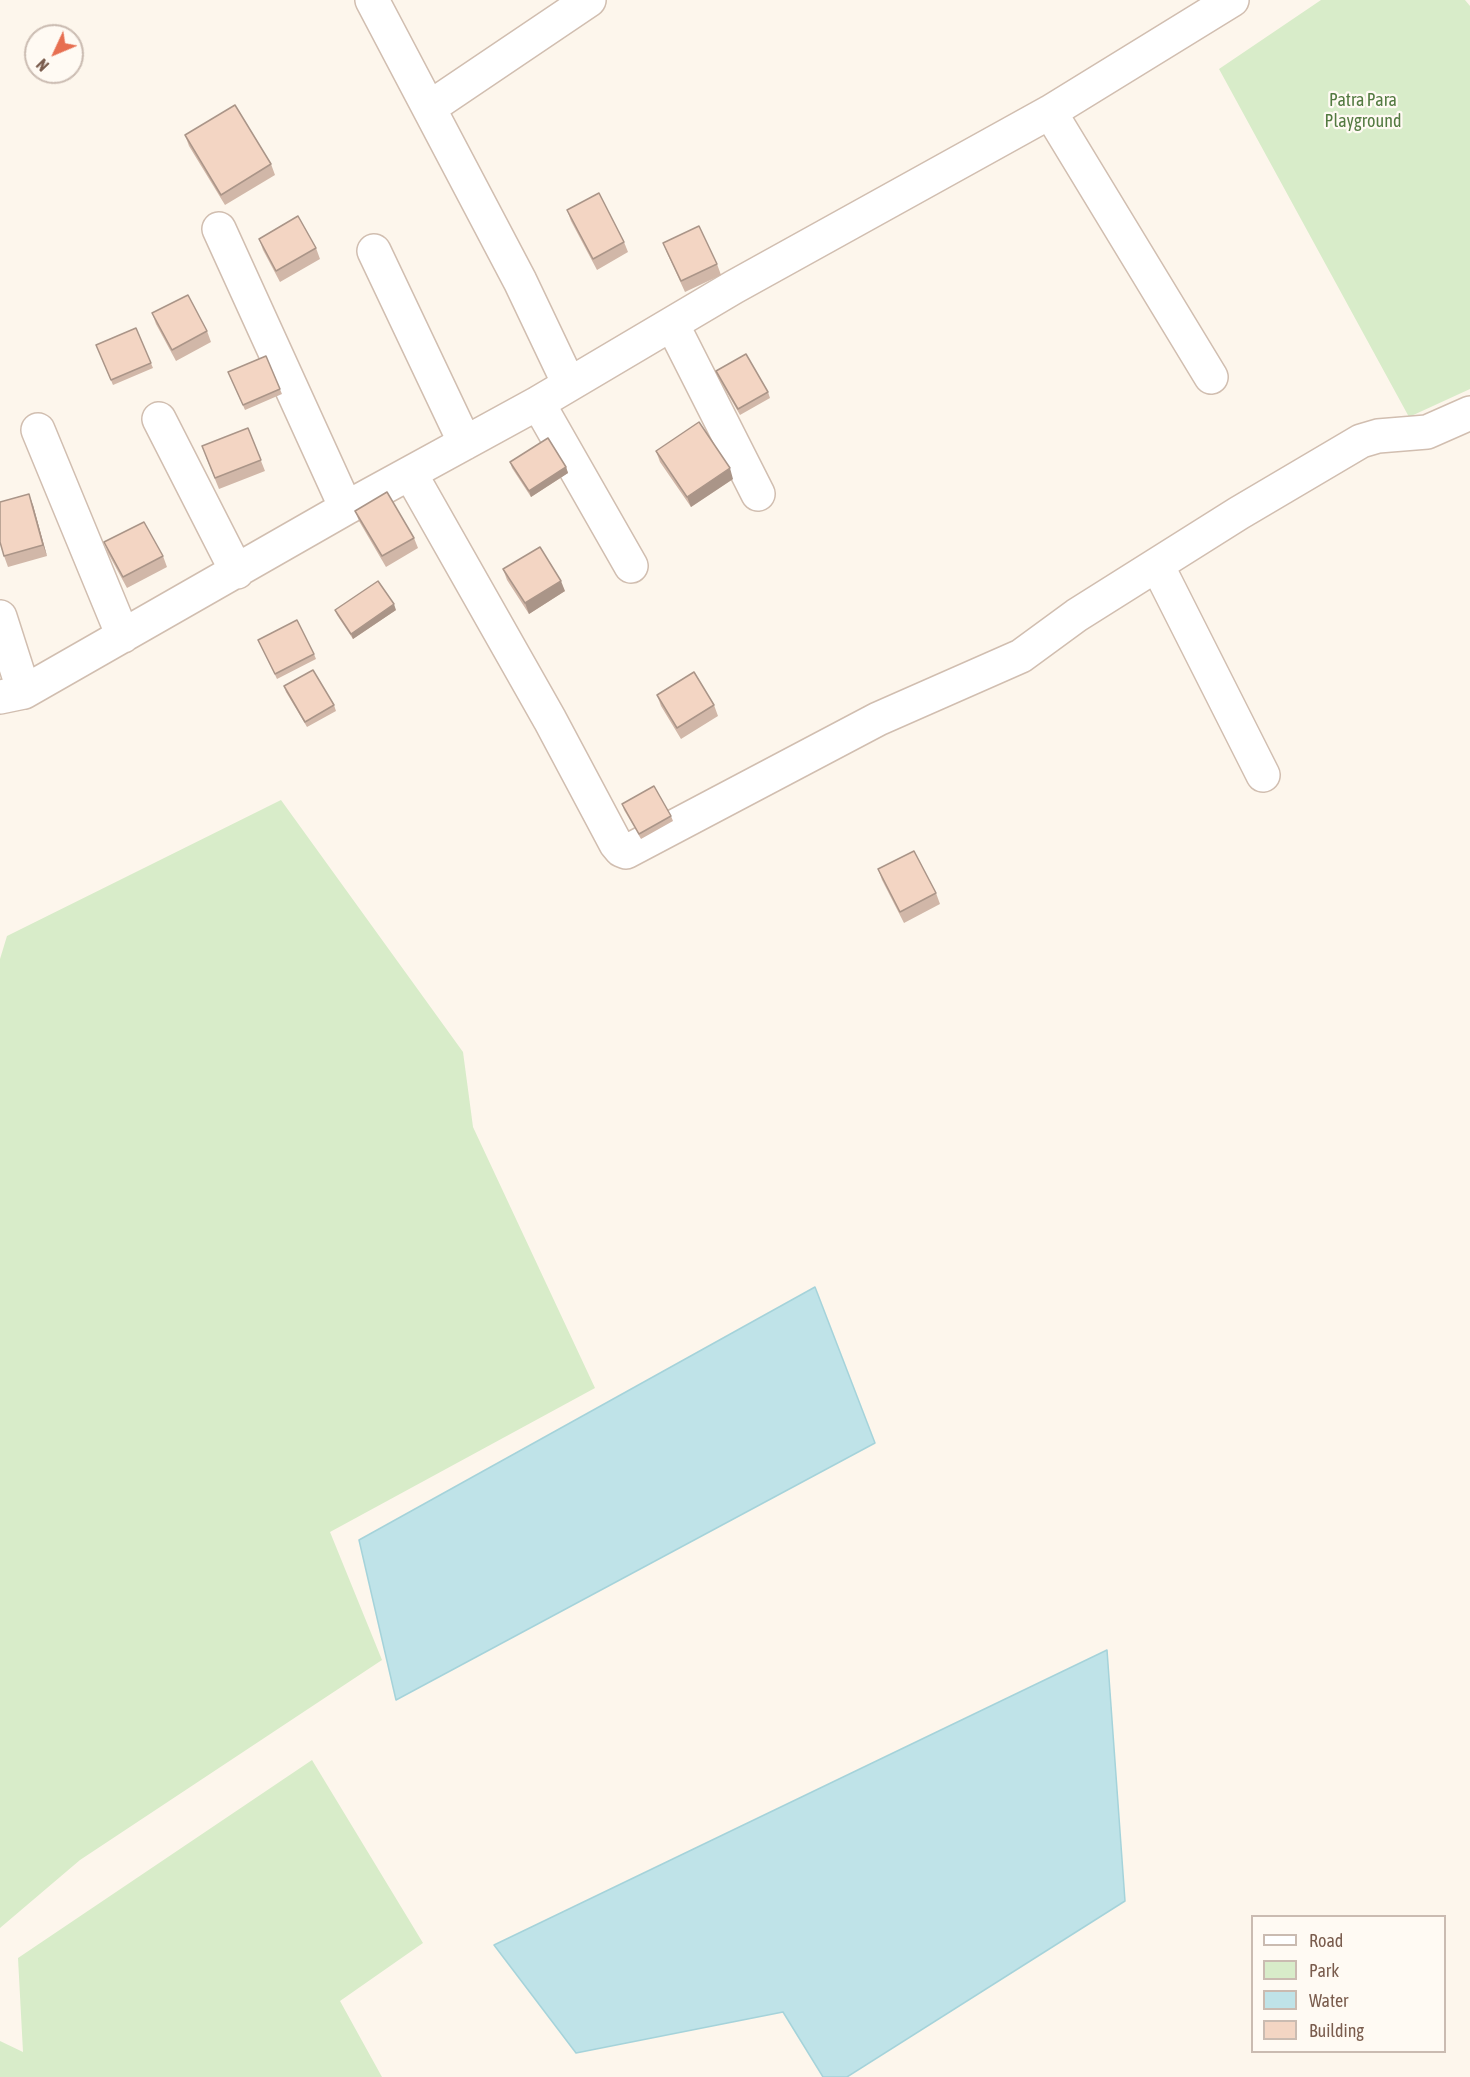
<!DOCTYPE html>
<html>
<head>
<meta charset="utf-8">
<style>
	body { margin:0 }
	#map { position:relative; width:1470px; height:2077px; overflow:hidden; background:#fdf6ec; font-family:"Asap Condensed",sans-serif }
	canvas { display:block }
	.legend { position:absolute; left:1251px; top:1915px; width:195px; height:138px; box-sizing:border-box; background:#fffaf3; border:2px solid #cabbb1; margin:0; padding:8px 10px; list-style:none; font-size:18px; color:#7a5c4d }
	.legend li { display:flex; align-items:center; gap:12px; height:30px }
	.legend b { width:30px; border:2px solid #cabbb1 }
	.north { position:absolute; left:24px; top:24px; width:60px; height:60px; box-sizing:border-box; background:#fffaf3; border:2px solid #cabbb1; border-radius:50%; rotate:226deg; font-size:16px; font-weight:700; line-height:24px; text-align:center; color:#7a5c4d }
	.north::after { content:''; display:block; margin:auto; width:21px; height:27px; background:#e76f51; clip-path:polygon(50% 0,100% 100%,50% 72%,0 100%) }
</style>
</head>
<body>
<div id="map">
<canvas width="1470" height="2077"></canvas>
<ul class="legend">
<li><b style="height:8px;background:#fff"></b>Road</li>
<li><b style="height:16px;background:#d8ecc9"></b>Park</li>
<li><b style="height:16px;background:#bfe3e8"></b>Water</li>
<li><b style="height:16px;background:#f3d5c3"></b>Building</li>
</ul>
<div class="north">N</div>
</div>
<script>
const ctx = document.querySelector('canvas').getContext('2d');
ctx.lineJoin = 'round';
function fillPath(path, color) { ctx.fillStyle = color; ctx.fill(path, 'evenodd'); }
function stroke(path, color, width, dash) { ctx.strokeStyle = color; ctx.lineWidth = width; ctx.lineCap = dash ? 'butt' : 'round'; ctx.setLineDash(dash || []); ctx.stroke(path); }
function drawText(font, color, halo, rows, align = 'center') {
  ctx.font = font + ' "Asap Condensed",sans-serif'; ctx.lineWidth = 4.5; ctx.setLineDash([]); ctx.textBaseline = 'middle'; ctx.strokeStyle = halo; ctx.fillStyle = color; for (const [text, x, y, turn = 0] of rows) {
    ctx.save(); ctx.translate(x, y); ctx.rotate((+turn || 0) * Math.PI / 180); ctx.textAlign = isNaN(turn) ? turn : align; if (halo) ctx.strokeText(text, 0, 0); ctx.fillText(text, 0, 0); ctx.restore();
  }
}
fillPath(new Path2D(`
	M1321,0H1465L1470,6V389L1409,417L1219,69Z
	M281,800L463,1052L473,1127L595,1388L330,1532L382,1660L80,1860L0,1928V959L7,936Z
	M312,1760L423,1943L340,2001L382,2077H0V2041L23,2052L18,1958Z`), '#d8ecc9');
const water = new Path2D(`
	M815,1287L875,1443L396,1700L359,1540Z
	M1107,1650L1125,1901L847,2077H823L783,2012L576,2053L494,1945Z`);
fillPath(water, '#bfe3e8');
stroke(water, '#a5d3da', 1.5);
const minor = new Path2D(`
	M372,0L520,281L569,384
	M429,108L589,0
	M1050,112L1211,377
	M219,229L346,508
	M374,251L465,443
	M672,324L758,494
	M538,403L631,566
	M159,419L237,572
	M38,430L123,636
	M410,473L550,720L616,844L621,850L626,852L878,719L1021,656L1077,615L1239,513L1361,441L1378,436L1427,432L1470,413
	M1157,565L1263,775
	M0,617L24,692
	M0,697L24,692L346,508L538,403L734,287L1050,112L1232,0`);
stroke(minor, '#d1beb0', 36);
stroke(minor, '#fff', 33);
fillPath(new Path2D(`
	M185,135L271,164L275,175L225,205L189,146Z
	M567,210L624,242L628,252L597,270L571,221Z
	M259,239L316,248L320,259L280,282L263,250Z
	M663,243L717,264L721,275L685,292L667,253Z
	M152,313L207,331L211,342L176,361L156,324Z
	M136,328L153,368L113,385L96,345Z
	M266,356L282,394L245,410L228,372Z
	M716,371L768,392L770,398L740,415L718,377Z
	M248,428L265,471L219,489L206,457Z
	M656,451L733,479L691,507L660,462Z
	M510,462L566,467L568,473L531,497L512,468Z
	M33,505L47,556L8,567L4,556Z
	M355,511L414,538L418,548L386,567L359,521Z
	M104,542L163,556L167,567L127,588L108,553Z
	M503,569L565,591L529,614L507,580Z
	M335,610H396L353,639L337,615Z
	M258,640L314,654L316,659L277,679Z
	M284,686L334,705L336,711L307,727L286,692Z
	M657,695L714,705L718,716L681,739L661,706Z
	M622,804L671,816L673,821L641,839L624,810Z
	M878,869L936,893L940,904L904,923L882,880Z`), '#d1b7a8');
fillPath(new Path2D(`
	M566,467L568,473L531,497L529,491Z
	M730,468L733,479L691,507L687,497Z
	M29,494L33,505L47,556L43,545Z
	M561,581L565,591L529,614L525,603Z
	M394,604L396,610L353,639L351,634Z`), '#aa9588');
const building = new Path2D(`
	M235,105L271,164L221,195L185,135Z
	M599,193L624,242L593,259L567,210Z
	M298,216L316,248L276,271L259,239Z
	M699,226L717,264L681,281L663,243Z
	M188,295L207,331L172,350L152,313Z
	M136,328L151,363L111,380L96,345Z
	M746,354L768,392L738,409L716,371Z
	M266,356L280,389L243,405L228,372Z
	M699,422L730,468L687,497L656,451Z
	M248,428L261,460L215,478L202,446Z
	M548,438L566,467L529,491L510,462Z
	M387,492L414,538L382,556L355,511Z
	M29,494L43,545L4,556L0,542V502Z
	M144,522L163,556L123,577L104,542Z
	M540,547L561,581L525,603L503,569Z
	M378,581L394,604L351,634L335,610Z
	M297,620L314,654L275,674L258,640Z
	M313,670L334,705L305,722L284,686Z
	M694,672L714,705L677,728L657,695Z
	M654,786L671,816L639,834L622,804Z
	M914,851L936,893L900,912L878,869Z`);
fillPath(building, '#f3d5c3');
stroke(building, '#aa9588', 1.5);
drawText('18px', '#537a41', '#fffaf3', [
	["Patra Para",1363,100],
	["Playground",1363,121]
]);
</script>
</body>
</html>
